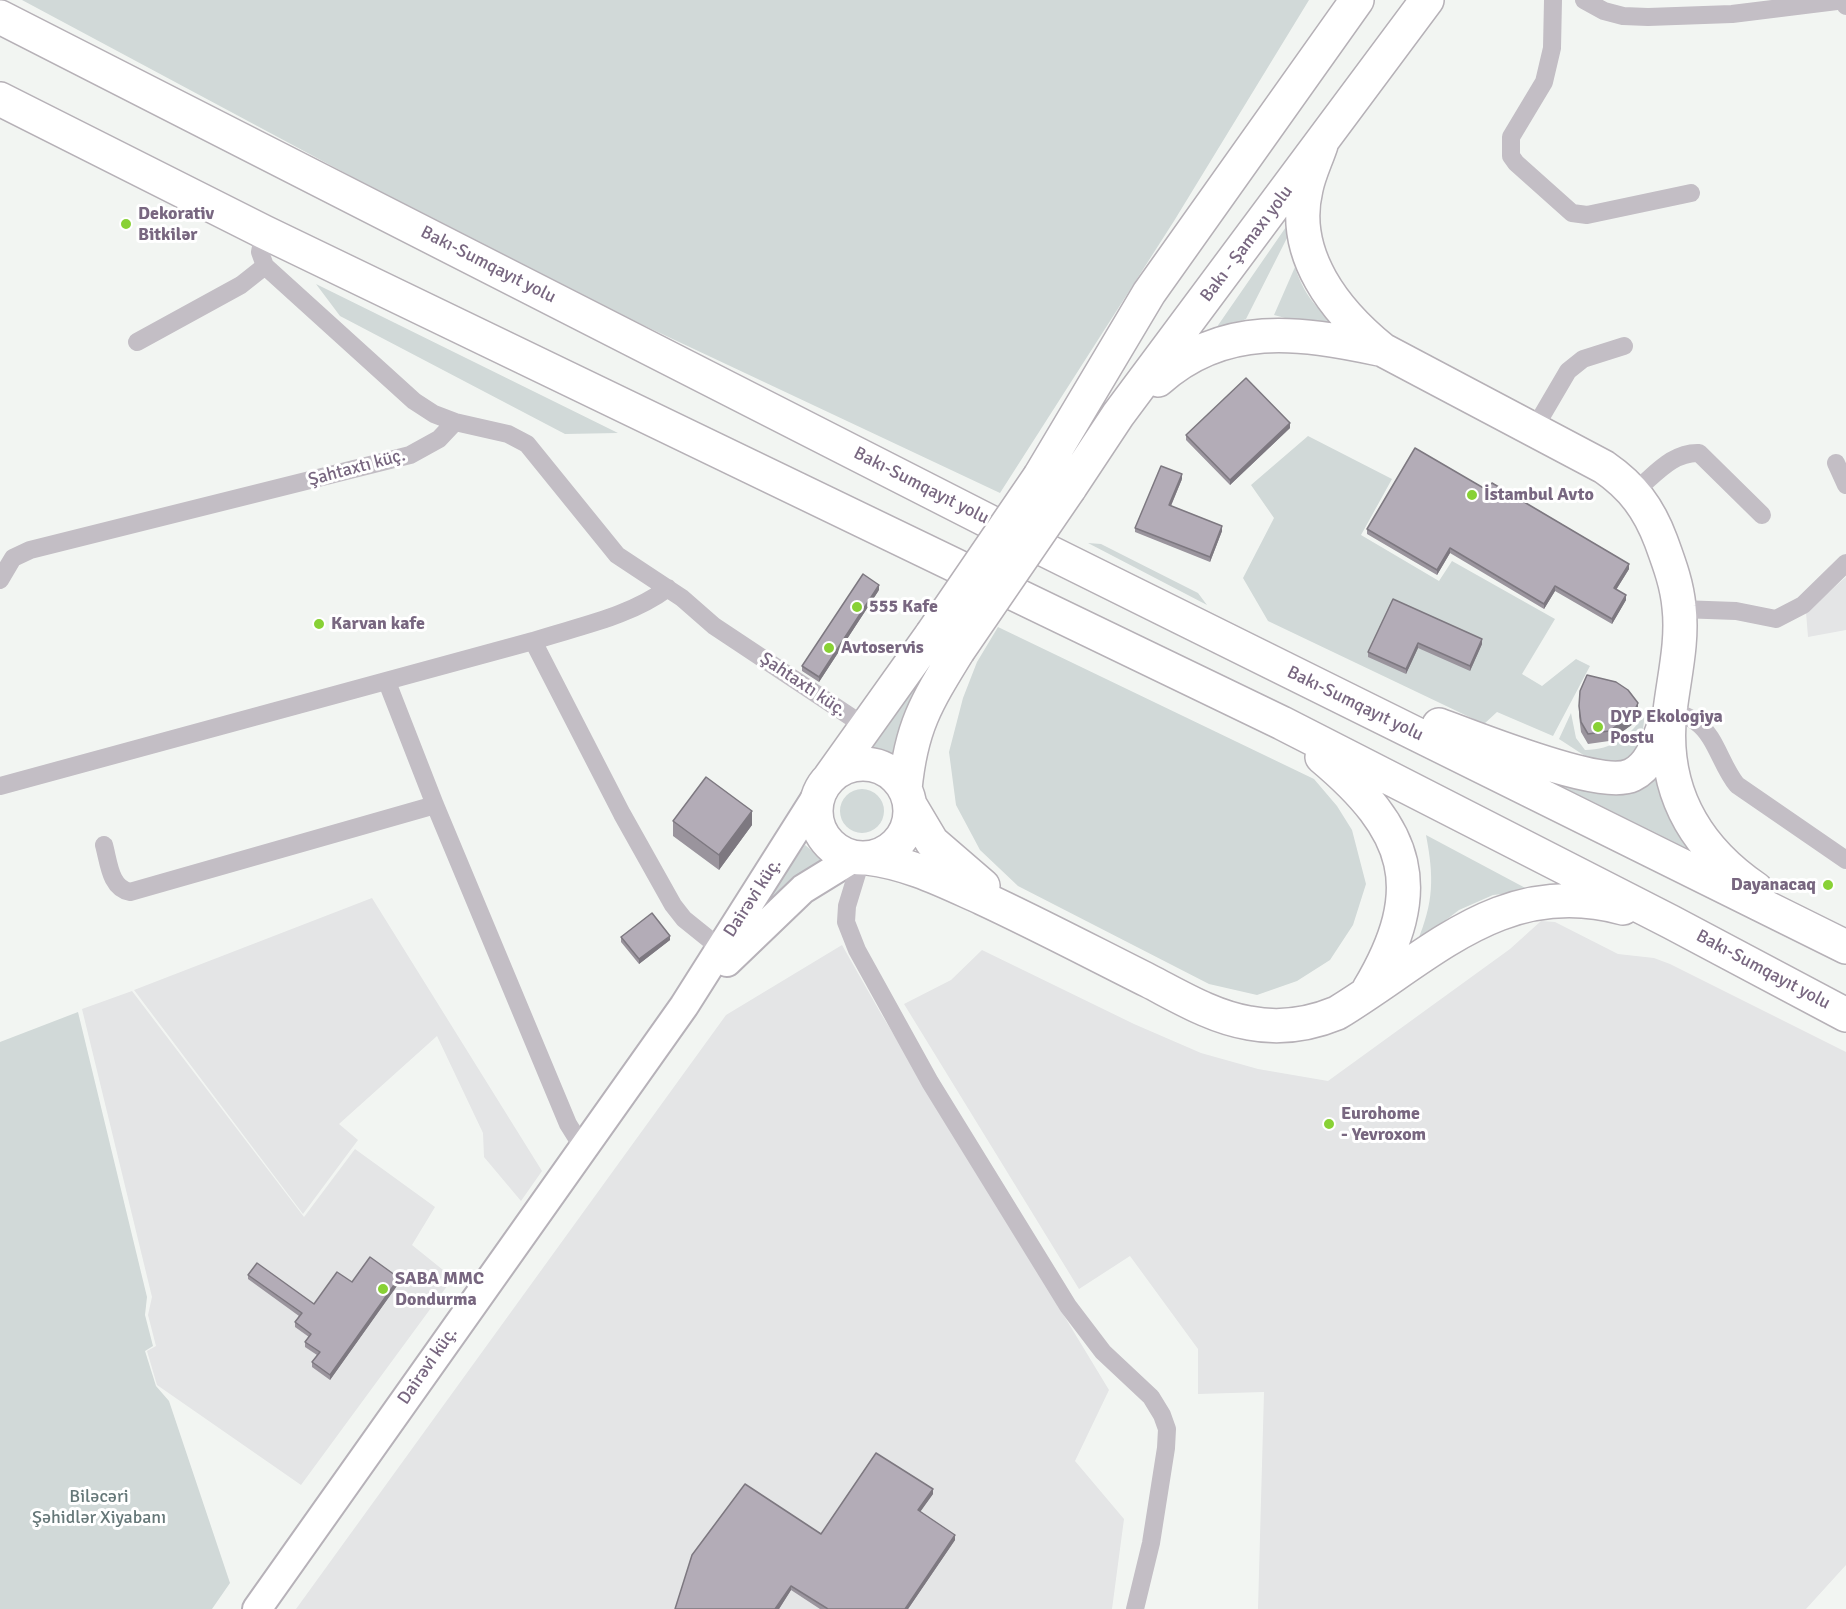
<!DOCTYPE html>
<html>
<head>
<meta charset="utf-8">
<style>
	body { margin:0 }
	canvas { display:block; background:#f2f5f2 }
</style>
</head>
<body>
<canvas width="1846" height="1609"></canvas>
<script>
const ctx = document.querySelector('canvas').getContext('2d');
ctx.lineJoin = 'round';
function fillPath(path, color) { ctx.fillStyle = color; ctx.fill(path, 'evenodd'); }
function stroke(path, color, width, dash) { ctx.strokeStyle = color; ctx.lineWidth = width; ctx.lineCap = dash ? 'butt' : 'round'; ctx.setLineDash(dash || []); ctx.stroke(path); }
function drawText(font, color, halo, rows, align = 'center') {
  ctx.font = font + ' Signika,sans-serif'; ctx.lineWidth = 6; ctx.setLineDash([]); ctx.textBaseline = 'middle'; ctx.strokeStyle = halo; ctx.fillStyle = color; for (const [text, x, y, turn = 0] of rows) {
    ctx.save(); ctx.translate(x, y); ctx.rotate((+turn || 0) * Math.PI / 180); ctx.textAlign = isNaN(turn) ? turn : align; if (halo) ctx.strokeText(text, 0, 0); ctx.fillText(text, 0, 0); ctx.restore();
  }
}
fillPath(new Path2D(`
	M1846,577V630L1808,637L1806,612Z
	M372,898L542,1171L521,1201L484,1157L483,1133L437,1036L339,1124L358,1140L303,1214L134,990Z
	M1541,921L1555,922L1618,954L1654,958L1670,964L1846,1052V1565L1806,1609H1258L1264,1392L1198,1394V1349L1130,1256L1079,1289L904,1004L951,980L982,950L1134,1024L1201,1053L1258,1069L1328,1081L1510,949Z
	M842,945L880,1012L1109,1390L1075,1461L1124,1519L1112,1609H296L726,1015Z
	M132,991L304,1217L355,1149L435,1207L412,1245L453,1278L301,1485L157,1385L147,1351L156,1346L148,1315L152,1297L82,1009Z`), '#e4e5e6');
fillPath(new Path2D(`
	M22,0H1309L1174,221L1000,493L526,270Z
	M1286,227L1287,238L1246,319L1212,334Z
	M1295,267C1306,301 1322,313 1348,335L1274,315Z
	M316,284L618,433L565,434L340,316Z
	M1308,436L1392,479L1361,535L1439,581L1452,561L1555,619L1522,674L1542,686L1576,659L1590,666L1553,736L1497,712L1484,724L1268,621L1243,578L1274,518L1251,485Z
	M1088,543L1101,544L1198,593L1207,605Z
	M998,627L1314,779L1337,806L1352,830L1366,884L1353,925L1330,960L1297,981L1257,995L1209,984L1018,886L980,850L956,805L949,752L963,698L977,662Z
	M926,671L910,704L898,769L871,750Z
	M1571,713L1576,738L1585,750C1612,750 1631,736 1645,713L1640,753L1628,764L1602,767L1559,739Z
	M1496,754L1631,792L1645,787L1659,761L1701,858Z
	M840 811a22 22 0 1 1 44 0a22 22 0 1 1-44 0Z
	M1426,835L1531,891L1493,895L1459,910L1417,942C1434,902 1434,877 1426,835Z
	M805,845L826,862L737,939Z
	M78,1012L147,1297L145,1315L153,1346L145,1351L156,1386L169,1401L230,1583L212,1609H0V1042Z`), '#d1d9d8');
const primary = new Path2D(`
	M727,962L803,889L855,857
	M257,1609L684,1006L822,788`);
const highway = new Path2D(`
	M0,17L1043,549L1846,947
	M0,99L264,232L1282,723L1671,922L1846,1015
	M1321,145C1316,160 1309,174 1306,189C1290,255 1336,312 1383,350L1604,467C1633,487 1649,509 1661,541C1669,563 1677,584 1679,607C1683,642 1674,677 1670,711C1661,788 1693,846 1756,889
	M1158,380C1224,321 1299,332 1379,349
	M1040,476L1149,293L1357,0
	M1069,489L1118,415L1427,0
	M1439,725C1475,738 1601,790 1632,775C1651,766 1658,742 1665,723
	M1322,757C1409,830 1429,888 1369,989
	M816 811a47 47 0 1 1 94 0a47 47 0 1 1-94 0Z
	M830,777L932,634
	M905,789C911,727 926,703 958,651
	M910,805L932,842L983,886
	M867,858C909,863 944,881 982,898C1038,924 1093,953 1149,981C1180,997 1213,1017 1249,1023C1280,1029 1308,1025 1337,1013C1431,956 1503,875 1623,908`);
stroke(primary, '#b7b2b9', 32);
stroke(highway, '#b6b1b7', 36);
stroke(new Path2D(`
	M1553,0L1552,48L1544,82L1511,137V156L1516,163L1572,213L1587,215L1691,193
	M1584,0L1604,11L1623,16L1648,17L1732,14L1845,0L1846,6
	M264,232L260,252L265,266L414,401L434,414L455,422
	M137,342L241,285L265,266
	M1534,429L1568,371L1583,359L1624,346
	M1836,463L1846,485
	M1635,491C1655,475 1672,452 1699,453L1762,515
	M0,580L13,558L30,550L410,455L439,439L455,422L508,434L527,444L617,555L682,598L714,626L866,727
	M1680,609L1736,611L1776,619L1803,605L1846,563
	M533,641C579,626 629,617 668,588
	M387,682L435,805L568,1124L583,1148
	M1670,710C1678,713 1689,716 1696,722C1716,736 1721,766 1737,785L1846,860
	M0,786L533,641L622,814L673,905L684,919L720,948
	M104,845C109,863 110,888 130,892L435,805
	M862,857L847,906L846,922L857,950L930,1082L1068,1306L1103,1352L1151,1397L1162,1415L1167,1429L1166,1448L1151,1543L1135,1609`), '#c3bec5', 18);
stroke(primary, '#fff', 28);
stroke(highway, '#fff', 33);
const highwayBridge = new Path2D(`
	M932,634L1040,476
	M958,651L1069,489`);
stroke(highwayBridge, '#b6b1b7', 36, []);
stroke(highwayBridge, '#fff', 33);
fillPath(new Path2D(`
	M1290,428L1230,485L1186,440V435Z
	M1182,479L1171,506L1222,531L1210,562L1135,532V528Z
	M1487,490L1629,569L1616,590L1626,600L1612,624L1555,591L1544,609L1450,553L1437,575L1367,534V529Z
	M879,590L819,682L802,671V666Z
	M1393,599L1482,644L1470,671L1418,648L1406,674L1368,657V652Z
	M1579,706L1638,713L1633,724L1609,741L1588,744L1581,732L1579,716Z
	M673,821L752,825L719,870L673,836Z
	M621,937L670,940L639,964L621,942Z
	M248,1275L314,1304L352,1282L399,1283L330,1380L312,1367V1362L317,1355L305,1347V1342L309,1337L295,1327V1322L299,1316L248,1279Z
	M933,1494L920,1511L955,1540L908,1609H820L791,1590L779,1609H675L821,1534Z`), '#9a949d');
fillPath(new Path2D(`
	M1290,423V428L1230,485V480Z
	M1182,474V479L1169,510V505Z
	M1222,526V531L1210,562V557Z
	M1450,548V553L1437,575V570Z
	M1629,564V569L1614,593V588Z
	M879,585V590L819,682V677Z
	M1555,586V591L1544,609V604Z
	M1626,595V600L1612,624V619Z
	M1482,639V644L1470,671V666Z
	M1418,643V648L1406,674V669Z
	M1638,703V713L1633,724L1609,741V731Z
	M752,811V825L719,870V855Z
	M670,936V940L639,964V959Z
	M399,1278V1283L330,1380V1375Z
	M933,1489V1494L918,1515V1510Z
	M955,1535V1540L908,1609H905Z
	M791,1586V1590L779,1609H775Z`), '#7d7880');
const building = new Path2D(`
	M1246,378L1290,423L1230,480L1186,435Z
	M1415,448L1487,490L1492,483L1629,564L1614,588L1626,595L1612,619L1555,586L1544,604L1450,548L1437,570L1367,529Z
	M1161,466L1182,474L1169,505L1222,526L1210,557L1135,528Z
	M863,574L879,585L819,677L802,666Z
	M1393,599L1482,639L1470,666L1418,643L1406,669L1368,652Z
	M1587,675L1616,682L1628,690L1638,703L1633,714L1609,731L1588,734L1581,722L1579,706L1580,691Z
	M706,777L752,811L719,855L673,821Z
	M652,913L670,936L639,959L621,937Z
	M370,1257L399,1278L330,1375L312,1362L320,1352L305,1342L311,1334L295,1322L302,1313L248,1275L257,1263L314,1304L337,1272L352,1282Z
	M876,1453L933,1489L918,1510L955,1535L905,1609H828L791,1586L775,1609H675L692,1555L745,1484L821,1534Z`);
fillPath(building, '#b3acb7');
stroke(building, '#7d7880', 1.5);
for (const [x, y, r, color] of [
	[126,224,6,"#88d135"],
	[1472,495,6,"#88d135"],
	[857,607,6,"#88d135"],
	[319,624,6,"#88d135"],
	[829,648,6,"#88d135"],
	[1598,727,6,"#88d135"],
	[1828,885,6,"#88d135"],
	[1329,1124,6,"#88d135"],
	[383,1289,6,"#88d135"]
]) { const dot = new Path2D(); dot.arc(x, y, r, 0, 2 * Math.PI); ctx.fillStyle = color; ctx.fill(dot); stroke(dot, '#fff', 2); }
drawText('bold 18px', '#786780', '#fff', [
	["Dekorativ",138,214],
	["Bitkilər",138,235],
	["İstambul Avto",1484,495],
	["555 Kafe",869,607],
	["Karvan kafe",331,624],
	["Avtoservis",841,648],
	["DYP Ekologiya",1610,717],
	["Postu",1610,738],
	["Dayanacaq",1816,885,"right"],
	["Eurohome",1341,1114],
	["- Yevroxom",1341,1135],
	["SABA MMC",395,1279],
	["Dondurma",395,1300]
], 'left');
drawText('18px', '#786780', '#fff', [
	["Bakı - Şamaxı yolu",1247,244,-53],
	["Bakı-Sumqayıt yolu",488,265,27],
	["Şahtaxtı küç.",357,468,-15],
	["Bakı-Sumqayıt yolu",921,486,27],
	["Şahtaxtı küç.",803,685,34],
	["Bakı-Sumqayıt yolu",1355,704,26],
	["Dairəvi küç.",753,898,-57],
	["Bakı-Sumqayıt yolu",1763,970,28],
	["Dairəvi küç.",428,1366,-55]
]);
drawText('18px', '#657778', '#fff', [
	["Biləcəri",99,1497],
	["Şəhidlər Xiyabanı",99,1518]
]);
</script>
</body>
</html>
